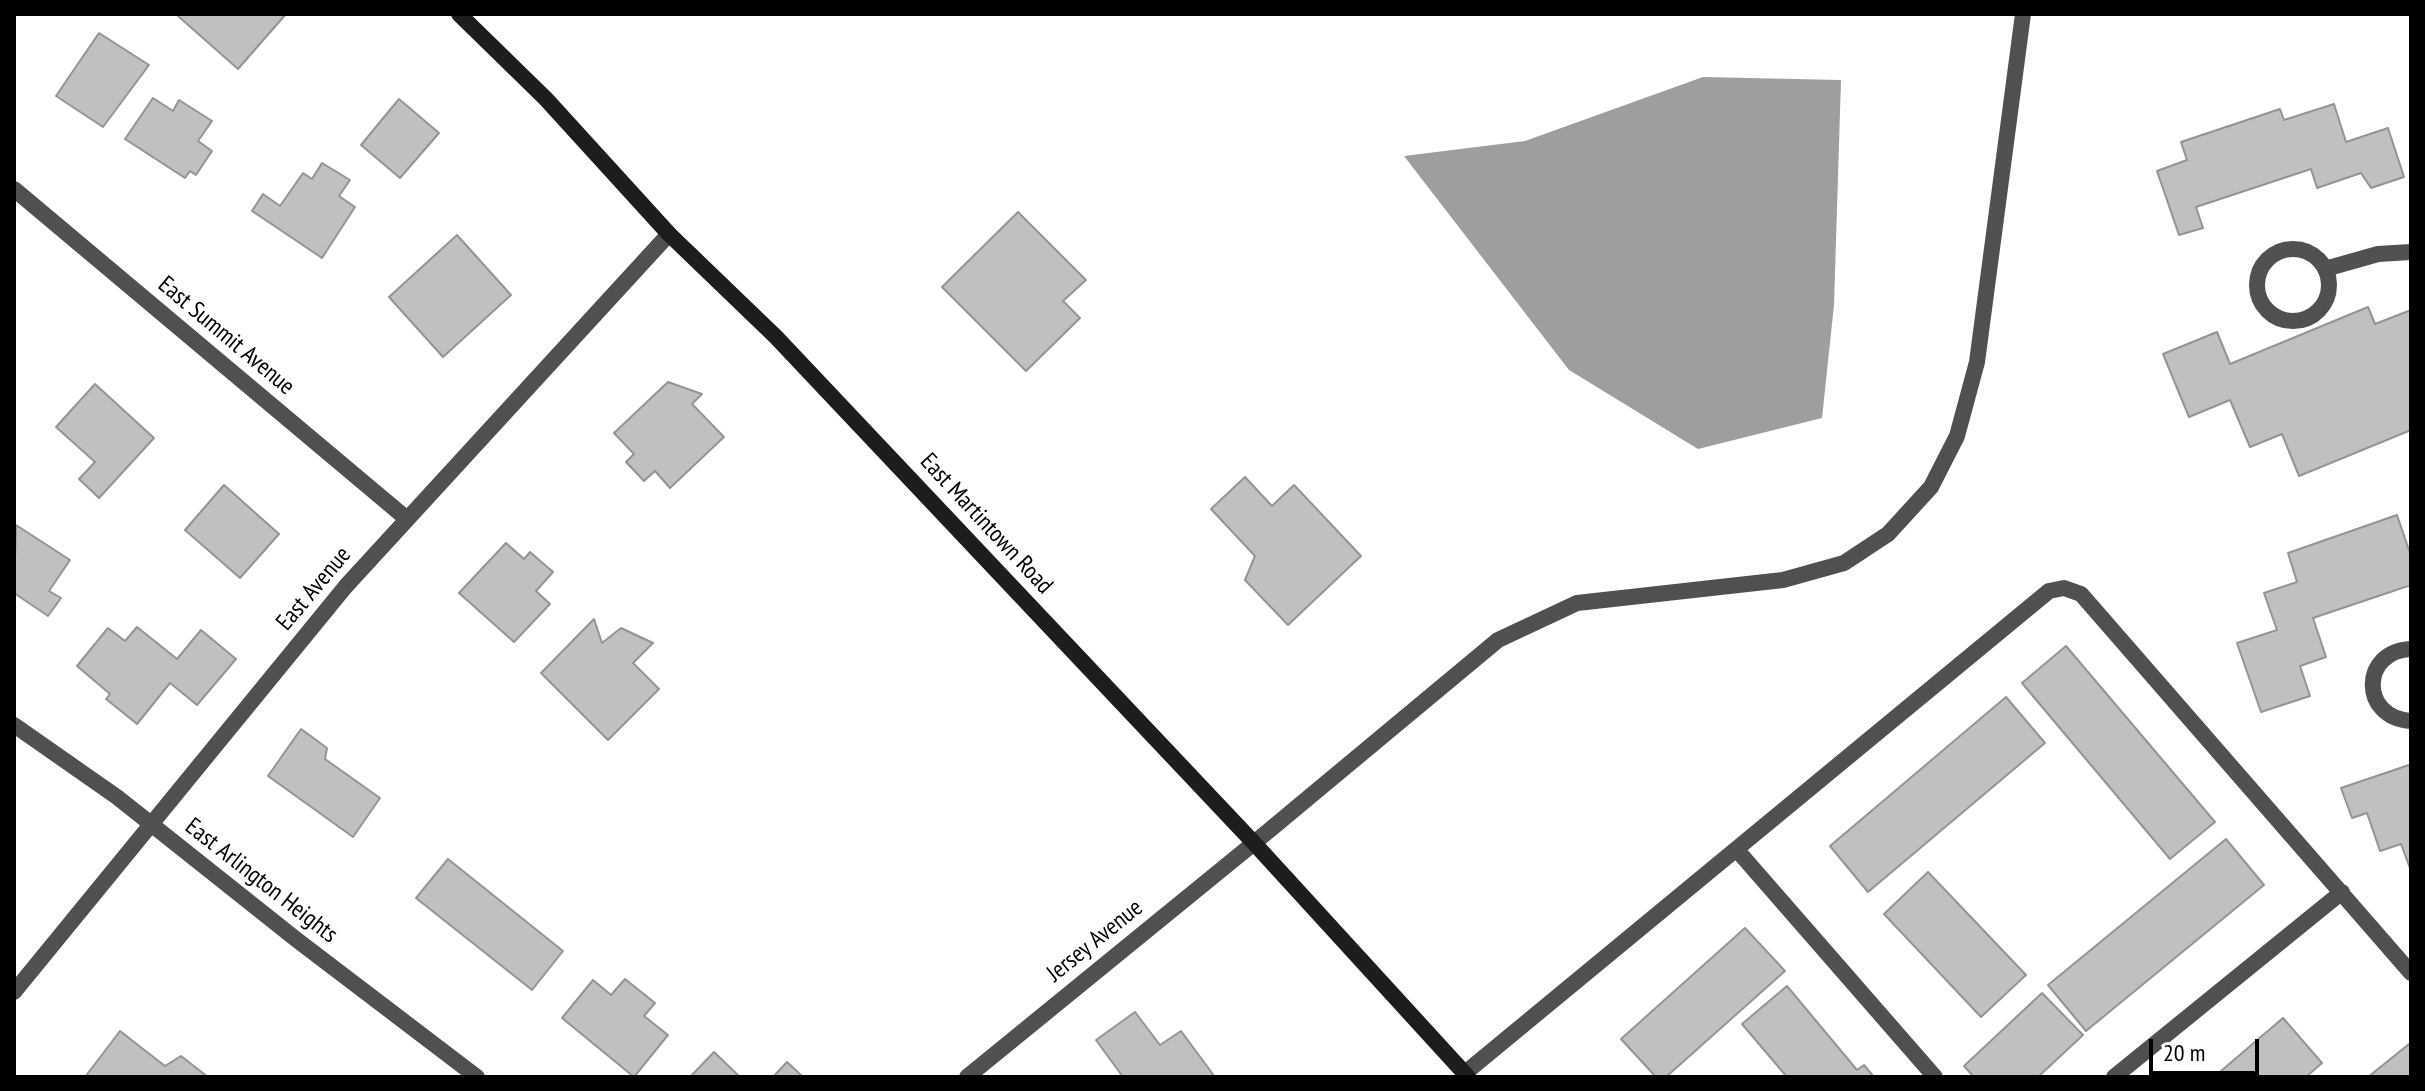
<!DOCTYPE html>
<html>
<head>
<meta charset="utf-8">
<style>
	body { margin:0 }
	#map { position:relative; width:2425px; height:1091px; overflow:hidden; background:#fff; font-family:"PT Sans Narrow",sans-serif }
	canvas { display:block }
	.frame { position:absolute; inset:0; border:16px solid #000; pointer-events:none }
	.scale { position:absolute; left:2149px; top:1039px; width:110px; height:36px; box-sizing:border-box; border:4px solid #000; border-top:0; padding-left:10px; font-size:24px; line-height:28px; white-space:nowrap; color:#000; -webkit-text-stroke:6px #fff; paint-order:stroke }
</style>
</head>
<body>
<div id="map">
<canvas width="2425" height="1091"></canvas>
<div class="frame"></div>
<div class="scale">20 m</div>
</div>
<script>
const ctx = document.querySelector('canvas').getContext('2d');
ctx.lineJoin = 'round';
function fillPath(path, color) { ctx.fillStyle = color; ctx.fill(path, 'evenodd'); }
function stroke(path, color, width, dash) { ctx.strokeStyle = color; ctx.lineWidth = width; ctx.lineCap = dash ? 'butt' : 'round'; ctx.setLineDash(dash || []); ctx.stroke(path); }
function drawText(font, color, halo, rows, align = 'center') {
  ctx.font = font + ' "PT Sans Narrow",sans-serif'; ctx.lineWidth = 6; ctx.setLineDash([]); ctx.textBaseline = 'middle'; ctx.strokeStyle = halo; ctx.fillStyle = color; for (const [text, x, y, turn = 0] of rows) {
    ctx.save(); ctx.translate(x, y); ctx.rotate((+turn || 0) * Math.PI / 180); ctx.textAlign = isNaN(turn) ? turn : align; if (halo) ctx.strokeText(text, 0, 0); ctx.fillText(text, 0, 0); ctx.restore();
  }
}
fillPath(new Path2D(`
	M1703,77L1841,80L1834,305L1822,418L1698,449L1569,370L1404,156L1525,141Z`), '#9e9e9e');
const building = new Path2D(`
	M180,14H286L238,69L178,16Z
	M99,33L149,65L103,127L56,96Z
	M153,98L173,111L179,100L212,121L198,141L212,151L196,175L190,171L185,178L125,139Z
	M399,99L439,133L400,178L361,145Z
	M2334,104L2346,142L2388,128L2404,177L2371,188L2361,173L2317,188L2311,169L2196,207L2203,228L2179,235L2157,171L2187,160L2181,142L2280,109L2284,120Z
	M322,163L350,180L339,196L355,207L322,258L252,211L263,194L280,206L303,173L312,179Z
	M1018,212L1086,280L1063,301L1080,318L1026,371L942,287Z
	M457,235L511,295L443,357L389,297Z
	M2368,307L2375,324L2411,310V430L2299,476L2282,434L2250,447L2230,400L2189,417L2163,354L2217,332L2230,364Z
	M668,382L702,394L692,404L724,437L670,488L655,471L644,481L626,462L634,454L614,433Z
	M95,384L154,438L99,498L79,479L95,462L56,427Z
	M1245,477L1272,506L1294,485L1361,556L1288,625L1245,580L1255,556L1211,509Z
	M224,485L279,534L240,578L185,530Z
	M2397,515L2411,556V585L2313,618L2326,657L2300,666L2310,696L2261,712L2237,643L2277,630L2264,593L2297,582L2288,553Z
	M16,525L70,560L49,591L61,598L48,616L14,593Z
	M506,543L524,559L530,552L553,572L536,591L550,604L514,642L459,593Z
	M594,619L602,643L621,628L653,643L633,663L659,689L608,740L541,673Z
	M137,627L177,659L201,630L236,659L197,705L170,683L137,724L106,699L110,694L77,666L108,628L125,641Z
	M2066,646L2215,822L2170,859L2022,683Z
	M2006,697L2045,743L1868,892L1830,846Z
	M301,729L327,748L325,759L380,798L353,837L268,776Z
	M2409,765L2411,771V871L2401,844L2380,851L2367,813L2352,818L2341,788Z
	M2226,839L2264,885L2086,1031L2048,985Z
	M448,859L563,951L532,990L416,898Z
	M1928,872L2026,975L1981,1017L1884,914Z
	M1745,928L1785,971L1666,1077H1656L1621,1039Z
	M625,979L655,1003L644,1016L668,1035L634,1077L562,1018L593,980L611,995Z
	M1787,986L1857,1070L1864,1065L1874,1077H1787L1742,1024Z
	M2042,993L2083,1035L2038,1077H1974L1964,1066Z
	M1135,1012L1160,1045L1181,1031L1215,1077H1123L1096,1040Z
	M2283,1018L2322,1063L2306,1077H2214Z
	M120,1031L165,1066L181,1056L208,1077H85Z
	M2409,1044L2411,1047V1077H2368Z
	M714,1052L740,1077H690Z
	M787,1062L803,1077H773Z`);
fillPath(building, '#c0c0c0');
stroke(building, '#949494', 2);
stroke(new Path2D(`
	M1254,843L1498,640L1577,603L1783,580L1844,563L1888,534L1931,487L1957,436L1977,362L2023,14
	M1737,850L1935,1077
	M1465,1073L2049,591L2064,588L2081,594L2411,973
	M2114,1077L2342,892`), '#505050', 16);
stroke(new Path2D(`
	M14,189L407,519
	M2257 285a36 36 0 1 1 72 0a36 36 0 1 1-72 0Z
	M2325,269L2378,254L2411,252
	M2411,649C2360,651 2360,718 2411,721
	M14,725L117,797L297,940L477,1077
	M14,992L346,586L669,234
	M967,1077L1254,843`), '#505050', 16);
stroke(new Path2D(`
	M459,14L546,99L669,234L776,337L1254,843L1468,1077`), '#1d1d1d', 16);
drawText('24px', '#000', '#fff', [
	["East Summit Avenue",226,336,40],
	["East Martintown Road",986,524,47],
	["East Avenue",314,589,-50],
	["East Arlington Heights",261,881,38],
	["Jersey Avenue",1095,941,-39]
]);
</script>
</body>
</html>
